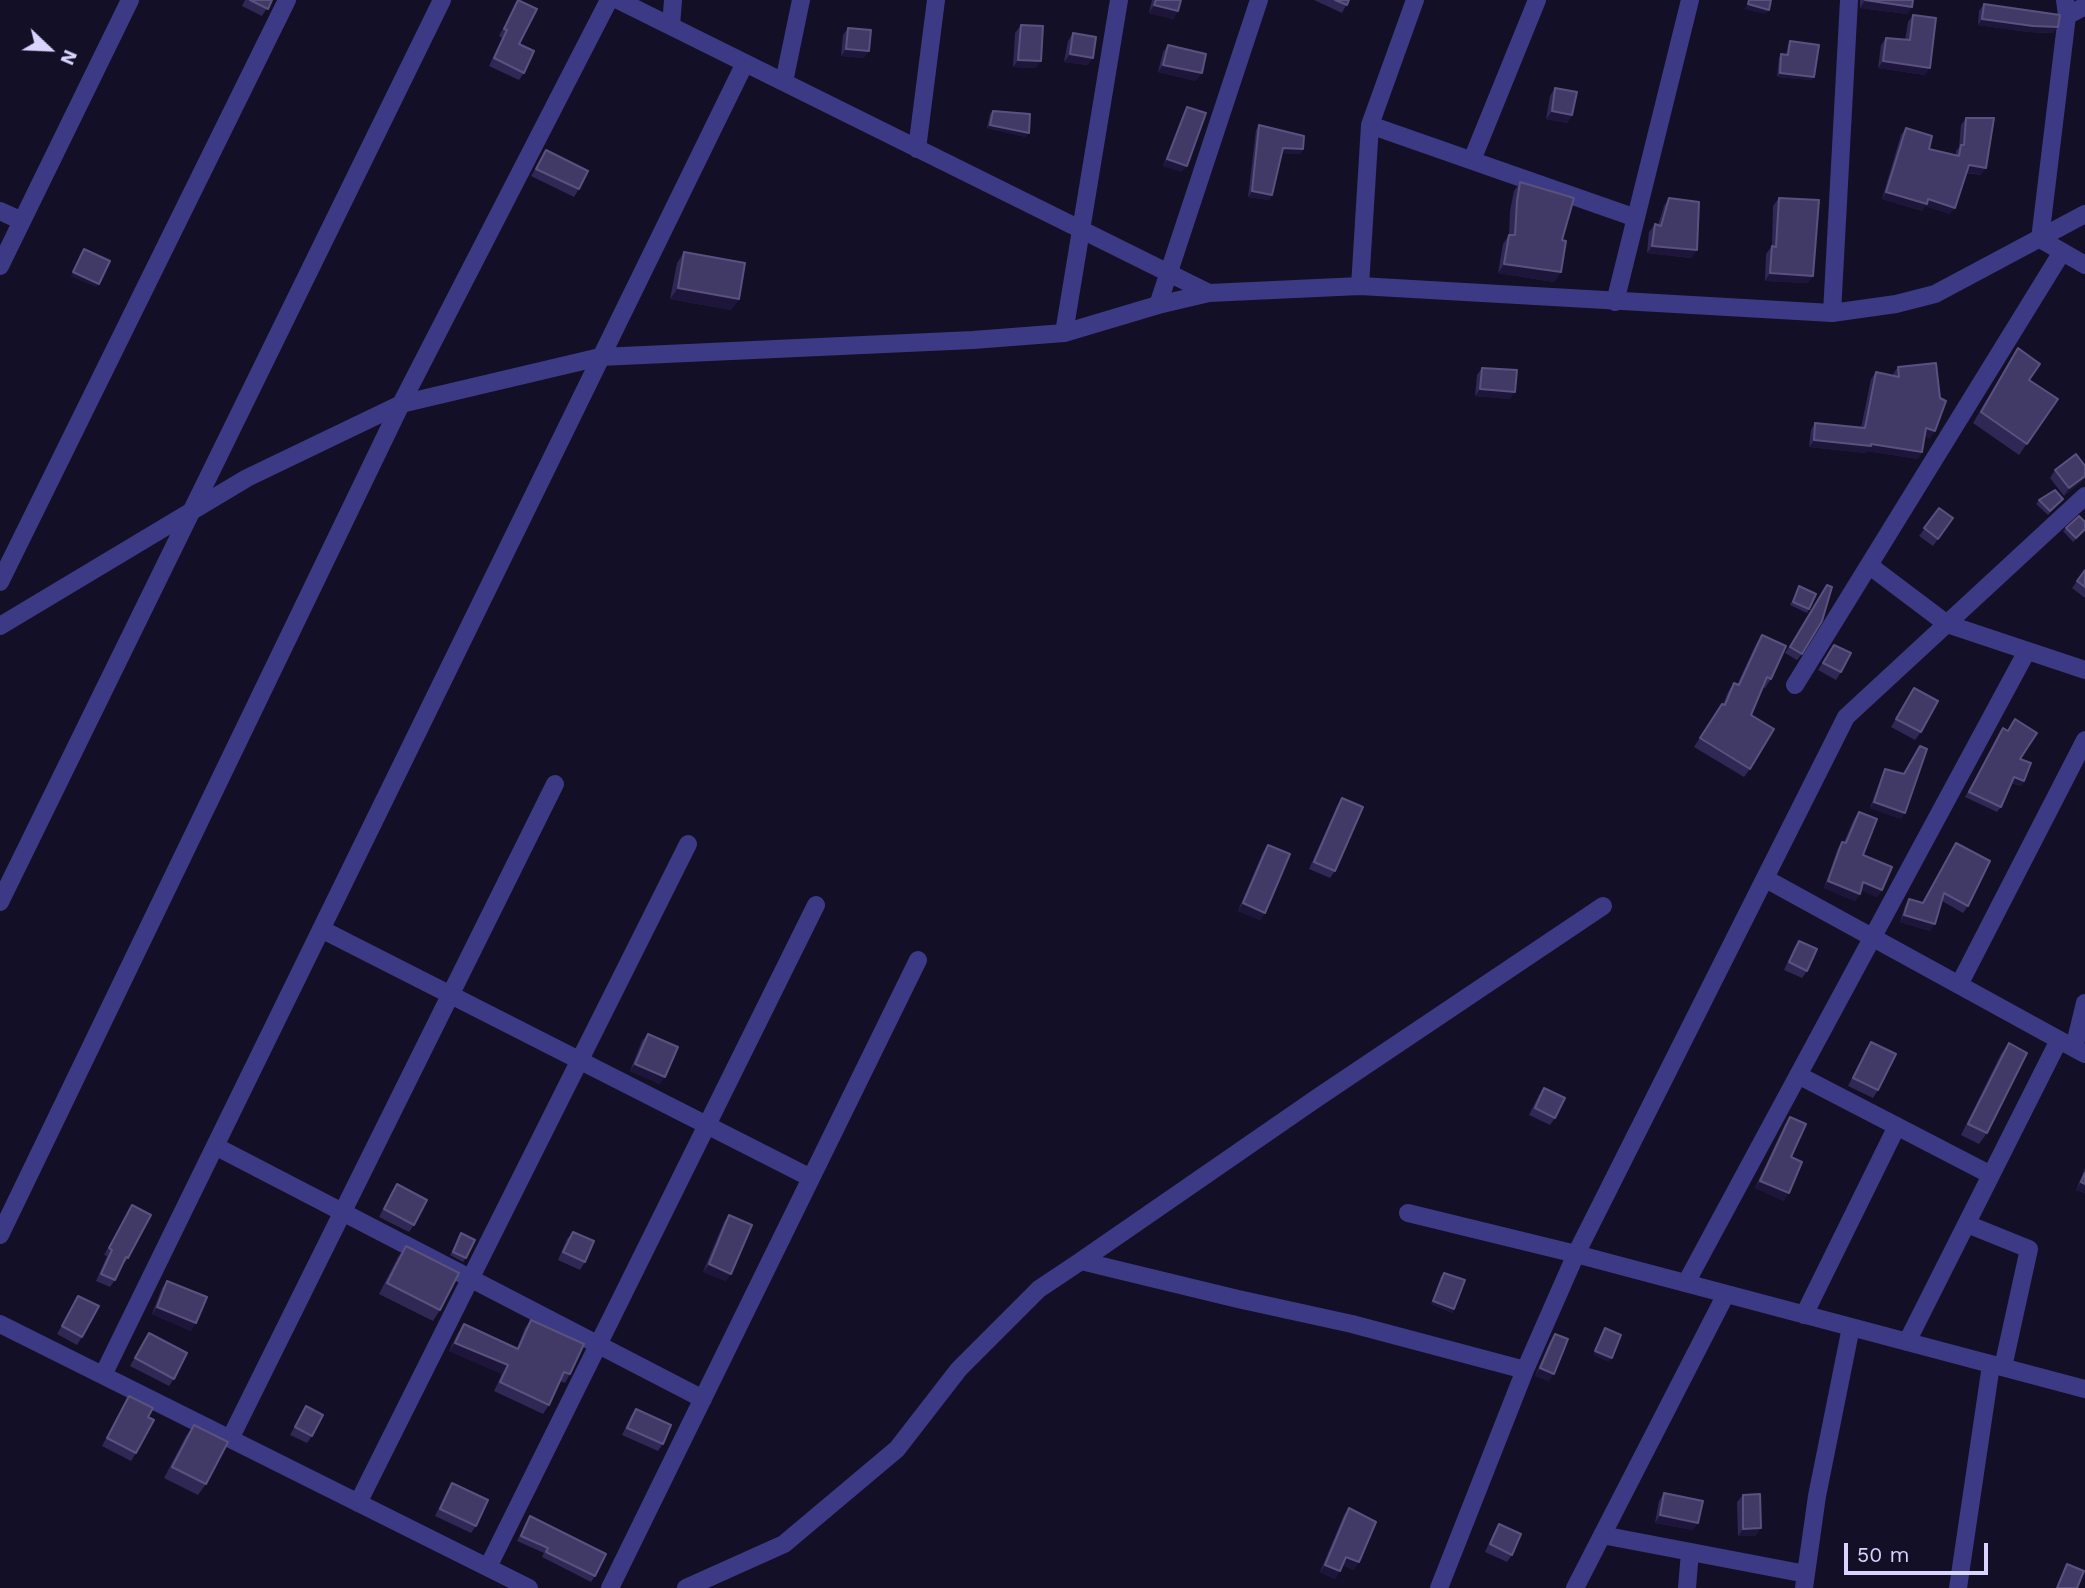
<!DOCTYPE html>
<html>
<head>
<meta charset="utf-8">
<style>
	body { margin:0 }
	#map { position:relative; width:2085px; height:1588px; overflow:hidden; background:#130f26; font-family:"Work Sans",sans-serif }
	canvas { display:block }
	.north { position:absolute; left:14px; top:14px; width:70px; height:70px; -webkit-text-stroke:5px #130f26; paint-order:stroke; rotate:113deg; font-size:19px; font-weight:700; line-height:28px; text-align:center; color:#d8d4ff }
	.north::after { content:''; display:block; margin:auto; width:24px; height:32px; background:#d8d4ff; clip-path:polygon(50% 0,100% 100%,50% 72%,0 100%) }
	.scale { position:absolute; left:1844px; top:1543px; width:144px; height:32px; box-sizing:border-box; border:4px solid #d8d4ff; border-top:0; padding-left:9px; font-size:21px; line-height:24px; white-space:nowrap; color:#d8d4ff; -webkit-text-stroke:5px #130f26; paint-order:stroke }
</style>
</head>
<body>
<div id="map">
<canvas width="2085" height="1588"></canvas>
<div class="north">N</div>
<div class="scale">50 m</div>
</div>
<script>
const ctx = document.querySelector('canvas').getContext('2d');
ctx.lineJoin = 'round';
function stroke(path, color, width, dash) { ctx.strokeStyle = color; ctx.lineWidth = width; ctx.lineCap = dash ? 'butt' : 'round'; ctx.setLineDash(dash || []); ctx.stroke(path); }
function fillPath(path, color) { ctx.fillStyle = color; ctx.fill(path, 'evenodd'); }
stroke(new Path2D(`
	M618,0L1209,293
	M2065,0L2067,16L2040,239L2085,265
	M2067,16L2085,6
	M671,26L673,0
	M784,82L801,0
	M1370,125L1636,218
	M917,149L936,0
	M1472,160L1537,0
	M0,211L22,221
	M0,266L130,0
	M1360,286L1370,125L1415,0
	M1615,302L1690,0
	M1158,305L1259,0
	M1832,313L1849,0
	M1064,333L1119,0
	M1870,566L1947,624L2085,670
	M0,582L287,0
	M1795,685L2062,252
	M1766,879L2085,1054
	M0,902L442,0
	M321,929L811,1178
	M1959,985L2085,740
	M2074,1048L2085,1003
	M1798,1075L1991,1175
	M215,1146L703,1399
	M1408,1213L1576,1254L2085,1389
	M1967,1224L2029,1249L2003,1367
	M0,1235L401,404L609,0
	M1081,1261L1317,1098L1603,906
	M1686,1283L2027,651
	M1804,1315L1897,1126
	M0,1324L529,1588
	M1907,1342L2059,1040
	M103,1375L745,63
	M230,1439L555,784
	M358,1503L688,844
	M1602,1535L1806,1574
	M488,1567L816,905
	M610,1588L918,960
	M686,1588L784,1544L897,1449L959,1369L1039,1289L1081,1261L1238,1299L1352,1324L1525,1370
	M1439,1588L1525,1370L1576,1254L1846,717L2085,496
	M1575,1588L1726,1294
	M1687,1588L1690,1552
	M1804,1588L1817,1496L1851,1327
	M1958,1588L1991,1365`), '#3c3985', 18);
stroke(new Path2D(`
	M0,626L247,478L401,404L600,357L973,340L1064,333L1158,305L1209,293L1360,286L1832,313L1896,304L1935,294L2085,214`), '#3c3985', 18);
fillPath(new Path2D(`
	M245,0H272L262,16L242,6Z
	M518,0L519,44L524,73L519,80L489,66L502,38L499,36L514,7Z
	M1152,0H1181L1178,11L1173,19L1149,13Z
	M1314,0H1349L1342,13Z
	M1860,0H1913L1912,7L1907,14L1860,8Z
	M1984,4L2058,27L2053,33L2028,32L1978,25L1979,11Z
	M1913,15L1925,75L1878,68L1881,45L1886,38L1905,40L1908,22Z
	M1021,25L1036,68L1013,67L1015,33Z
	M848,28L864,58L841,56L843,35Z
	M1073,33L1088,65L1064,62L1068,41Z
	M1790,41L1812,80L1777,77L1779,58L1781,54L1786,55L1788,45Z
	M1168,45L1196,81L1158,72L1163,52Z
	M1555,88L1572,115L1567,123L1546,119L1550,96Z
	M1187,107L1182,172L1163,166L1183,114Z
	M993,111L1026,137L987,128L990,114Z
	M1966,118L1981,175L1966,173L1950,214L1925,206L1922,211L1882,199L1901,135L1906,128L1929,149L1956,155V151L1959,147L1961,125Z
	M1259,125L1303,149L1300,154L1282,153L1272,195L1269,200L1248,197L1256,130Z
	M546,150L579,189L574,197L531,176Z
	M1520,182L1562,240L1561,272L1554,282L1498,273L1503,244L1509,235L1510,211L1514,191Z
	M1669,198L1697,250L1691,258L1647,253L1649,232L1655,224L1658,225L1664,206Z
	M1779,198L1808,283L1765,281L1766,254L1772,246L1773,206Z
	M684,252L739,299L731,310L670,299L677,263Z
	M2018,348L2029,380L2058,399L2019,455L1973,423L2011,359Z
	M1898,367L1935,431L1930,438L1924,436L1922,452L1918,459L1867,451L1866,453L1809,447L1811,430L1815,423L1861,428L1871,379L1876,372L1894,376L1893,374Z
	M1482,368L1510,399L1475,396L1477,375Z
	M2085,466V479L2064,496L2050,478L2055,470Z
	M2063,499L2048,515L2036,504L2039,500Z
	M1939,508L1953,518L1933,546L1919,536Z
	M2085,522V531L2073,542L2063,531L2066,528Z
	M2085,570V598L2072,588Z
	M1827,585L1802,654L1797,660L1785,653Z
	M1799,586L1809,609L1807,613L1790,605Z
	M1762,635L1771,679L1765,688L1763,687L1751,715L1750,769L1744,777L1694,747L1716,713L1722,704H1723L1728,692L1734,683L1737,685L1756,644Z
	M1829,652L1841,672L1836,680L1818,670Z
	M1914,688L1921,732L1915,740L1891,727Z
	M2003,728L2020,759L2024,781L2021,786L2011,783L2001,807L1997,812L1965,797Z
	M1920,746L1901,819L1870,808L1882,775L1885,769L1903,774Z
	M1342,798L1335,871L1330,878L1309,869L1337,806Z
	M1859,812L1863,855L1882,890L1877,897L1861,890L1860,894L1855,901L1824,888L1838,848L1842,842H1844L1854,819Z
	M1956,843L1968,906L1963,913L1942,901L1930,931L1900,922L1905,906L1909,899L1922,903Z
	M1268,845L1265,913L1260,920L1238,911L1263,852Z
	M1799,941L1807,971L1802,978L1784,970L1794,948Z
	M648,1034L660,1084L630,1071L642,1041Z
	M1871,1042L1878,1090L1873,1098L1848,1086L1866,1049Z
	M2009,1043L1987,1133L1979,1144L1961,1135L2001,1054Z
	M1544,1088L1555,1118L1550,1125L1529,1115L1539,1095Z
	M1790,1117L1791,1157L1784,1201L1755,1188L1785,1124Z
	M2085,1168V1193L2076,1190Z
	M397,1184L414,1225L409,1232L379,1217L392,1191Z
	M132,1205L128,1258L123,1265H122L115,1280L110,1287L96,1281L107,1256L104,1255Z
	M729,1215L726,1281L703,1272L724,1222Z
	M573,1232L585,1262L580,1270L558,1260L567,1239Z
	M461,1233L466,1258L463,1262L450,1255Z
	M406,1246L440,1310L433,1321L379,1294L398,1257Z
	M1444,1273L1454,1309L1452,1313L1431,1304L1441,1276Z
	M167,1281L191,1331L152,1314L162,1288Z
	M78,1296L82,1337L77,1345L57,1334Z
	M531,1320L570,1374L565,1383L560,1381L549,1405L543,1414L494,1391L502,1374L449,1351L458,1333L464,1324L517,1348L525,1328Z
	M149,1333L174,1379L169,1386L130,1366L144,1340Z
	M1555,1334L1549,1381L1535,1376L1550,1341Z
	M129,1396L148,1417L136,1453L131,1461L102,1446L124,1404Z
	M306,1406L312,1436L307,1443L290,1435Z
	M636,1409L663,1444L658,1451L622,1435L631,1416Z
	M194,1425L206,1484L198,1495L164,1478L186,1436Z
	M452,1483L476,1526L471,1533L435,1516L447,1491Z
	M1664,1493L1693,1530L1655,1523L1659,1501Z
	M1743,1495L1756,1536H1738L1737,1502Z
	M1349,1508L1359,1562L1353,1570L1343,1565L1335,1579L1320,1572L1344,1515Z
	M530,1516L595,1576L591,1582L542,1557L544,1553L517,1541L526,1522Z
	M1499,1524L1512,1555L1507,1562L1485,1552L1494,1532Z`), '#302854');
fillPath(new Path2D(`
	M1865,0L1912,7L1907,14L1860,8Z
	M1748,4L1769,10L1765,14L1744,9Z
	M1154,5L1178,11L1173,19L1149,13Z
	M1982,19L2058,27L2053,33L2028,32L1978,25Z
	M846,49L869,51L864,58L841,56Z
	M1070,54L1093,58L1088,65L1064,62Z
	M1018,60L1041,61L1036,68L1013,67Z
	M1883,61L1930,68L1925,75L1878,68Z
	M1163,65L1202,73L1196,81L1158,72Z
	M1780,73L1814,77L1812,80L1777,77Z
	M1552,111L1572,115L1567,123L1546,119Z
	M990,125L1029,133L1026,137L987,128Z
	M1283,148L1303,149L1300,154L1279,153Z
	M1167,159L1187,166L1182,172L1163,166Z
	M1969,165L1986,168L1981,175L1964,172Z
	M1252,191L1272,195L1269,200L1248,197Z
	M1886,192L1928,199L1955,208L1950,214L1925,206L1922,211L1882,199Z
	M1652,246L1697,250L1691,258L1647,253Z
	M1504,264L1561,272L1554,282L1498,273Z
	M73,272L99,284L96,287L70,276Z
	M1770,273L1813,276L1808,283L1765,281Z
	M678,288L739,299L731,310L670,299Z
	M1480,389L1515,392L1510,399L1475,396Z
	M1926,428L1935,431L1930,438L1921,435Z
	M1814,440L1871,444L1922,452L1918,459L1867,451L1866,453L1809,447Z
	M2085,476V479L2064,496L2069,488Z
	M2014,777L2024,781L2021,786L2010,782Z
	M1874,802L1905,813L1901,819L1870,808Z
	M1828,881L1860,894L1855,901L1824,888Z
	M1863,882L1882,890L1877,897L1858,889Z
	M1243,903L1265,913L1260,920L1238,911Z
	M1904,915L1935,924L1930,931L1900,922Z
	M635,1064L665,1077L660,1084L630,1071Z
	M1760,1181L1789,1193L1784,1201L1755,1188Z
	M2081,1182L2085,1184V1193L2076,1190Z
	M709,1264L731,1274L726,1281L703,1272Z
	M1433,1301L1454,1309L1452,1313L1431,1304Z
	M157,1307L196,1323L191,1331L152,1314Z
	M455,1343L508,1365L502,1374L449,1351Z
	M1595,1351L1612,1358L1609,1362L1593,1355Z
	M1540,1368L1554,1374L1549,1381L1535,1376Z
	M1660,1515L1698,1523L1693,1530L1655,1523Z
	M1761,1528L1756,1536H1738L1743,1529Z
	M1346,1557L1359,1562L1353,1570L1341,1564Z
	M1325,1565L1340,1571L1335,1579L1320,1572Z`), '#1d163a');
const building = new Path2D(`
	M250,0H272L268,9Z
	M518,0L537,9L519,44L534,51L524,73L494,58L507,30L504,29Z
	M1156,0H1181L1178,11L1154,5Z
	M1335,0H1349L1347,5Z
	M1749,0H1771L1769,10L1748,4Z
	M1865,0H1913L1912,7Z
	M1984,4L2060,15L2058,27L2033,26L1982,19Z
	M1913,15L1936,18L1930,68L1883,61L1886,38L1910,40Z
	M1021,25L1043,26L1041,61L1018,60Z
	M848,28L871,30L869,51L846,49Z
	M1073,33L1096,37L1093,58L1070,54Z
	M1790,41L1819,45L1814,77L1780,73L1781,54L1788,55Z
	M1168,45L1206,54L1202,73L1163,65Z
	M1555,88L1577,92L1572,115L1552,111Z
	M1187,107L1206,113L1187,166L1167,159Z
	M993,111L1030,114L1029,133L990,125Z
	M1966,118H1994L1986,168L1969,165L1955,208L1928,199L1927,204L1886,192L1906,128L1932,136L1929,149L1959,156L1961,145H1964Z
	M1259,125L1304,136L1303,149L1283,148L1272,195L1252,191Z
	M546,150L588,171L579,189L536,169Z
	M1520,182L1574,198L1562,240L1566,241L1561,272L1504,264L1509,235H1515L1517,201Z
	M1669,198L1699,202L1697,250L1652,246L1655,224L1661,226Z
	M1779,198L1819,200L1813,276L1770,273L1772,246L1776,247Z
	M84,249L110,261L99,284L73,272Z
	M684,252L745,263L739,299L678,288Z
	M2018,348L2040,364L2029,380L2058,399L2027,444L1981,412Z
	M1936,363L1940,398L1946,401L1935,431L1926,428L1922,452L1871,444V446L1814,440L1815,423L1865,428L1876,372L1899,377L1898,367Z
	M1482,368L1517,370L1515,392L1480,389Z
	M2076,454L2085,466V476L2069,488L2055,470Z
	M2055,490L2063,499L2050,511L2039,500Z
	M1939,508L1953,518L1938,539L1924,528Z
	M2079,516L2085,522V529L2076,538L2066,528Z
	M2085,570V587L2077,581Z
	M1827,585L1832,587L1822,621L1802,654L1790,647Z
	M1799,586L1816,594L1809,609L1793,602Z
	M1762,635L1786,646L1771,679L1767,677L1751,715L1774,729L1750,769L1700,738L1722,704L1725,705L1734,683L1739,685Z
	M1834,645L1851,653L1841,672L1823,663Z
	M1914,688L1938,701L1921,732L1896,719Z
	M2015,719L2037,733L2020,759L2031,763L2024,781L2014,777L2001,807L1969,792L2003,728L2008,731Z
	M1920,746L1927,749L1905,813L1874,802L1885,769L1904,774Z
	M1342,798L1363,807L1335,871L1314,862Z
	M1859,812L1877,819L1863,855L1892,867L1882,890L1863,882L1860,894L1828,881L1842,842L1846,843Z
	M1956,843L1990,861L1968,906L1944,893L1935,924L1904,915L1909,899L1923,903Z
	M1268,845L1290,854L1265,913L1243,903Z
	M1799,941L1817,949L1807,971L1789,962Z
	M648,1034L678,1047L665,1077L635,1064Z
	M1871,1042L1896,1054L1878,1090L1853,1078Z
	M2009,1043L2027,1053L1987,1133L1968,1124Z
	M1544,1088L1565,1098L1555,1118L1535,1108Z
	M1790,1117L1806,1124L1791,1157L1802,1162L1789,1193L1760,1181Z
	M2085,1173V1184L2081,1182Z
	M397,1184L427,1200L414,1225L384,1209Z
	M132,1205L151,1215L128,1258L126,1257L115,1280L101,1274L112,1250L109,1248Z
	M729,1215L752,1225L731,1274L709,1264Z
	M573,1232L594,1241L585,1262L563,1252Z
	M461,1233L475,1240L466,1258L453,1252Z
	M406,1246L459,1273L440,1310L387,1283Z
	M1444,1273L1465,1280L1454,1309L1433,1301Z
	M167,1281L207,1297L196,1323L157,1307Z
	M78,1296L99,1306L82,1337L62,1326Z
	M531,1320L584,1344L570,1374L564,1372L549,1405L500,1382L508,1365L455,1343L464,1324L518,1349Z
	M1605,1328L1621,1335L1612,1358L1595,1351Z
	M149,1333L187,1353L174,1379L135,1358Z
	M1555,1334L1568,1339L1554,1374L1540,1368Z
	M129,1396L153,1408L148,1417L154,1420L136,1453L107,1438Z
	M306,1406L323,1415L312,1436L295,1427Z
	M636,1409L671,1425L663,1444L627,1428Z
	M194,1425L228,1442L206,1484L172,1467Z
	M452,1483L488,1500L476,1526L440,1509Z
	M1664,1493L1703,1501L1698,1523L1660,1515Z
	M1760,1494L1761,1528L1743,1529V1495Z
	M1349,1508L1376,1522L1359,1562L1346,1557L1340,1571L1325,1565Z
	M530,1516L606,1554L595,1576L546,1552L548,1548L521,1536Z
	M1499,1524L1521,1534L1512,1555L1490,1544Z
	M2067,1564L2084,1571L2077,1588H2057Z`);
fillPath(building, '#423a66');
stroke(building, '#59527e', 2);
</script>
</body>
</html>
